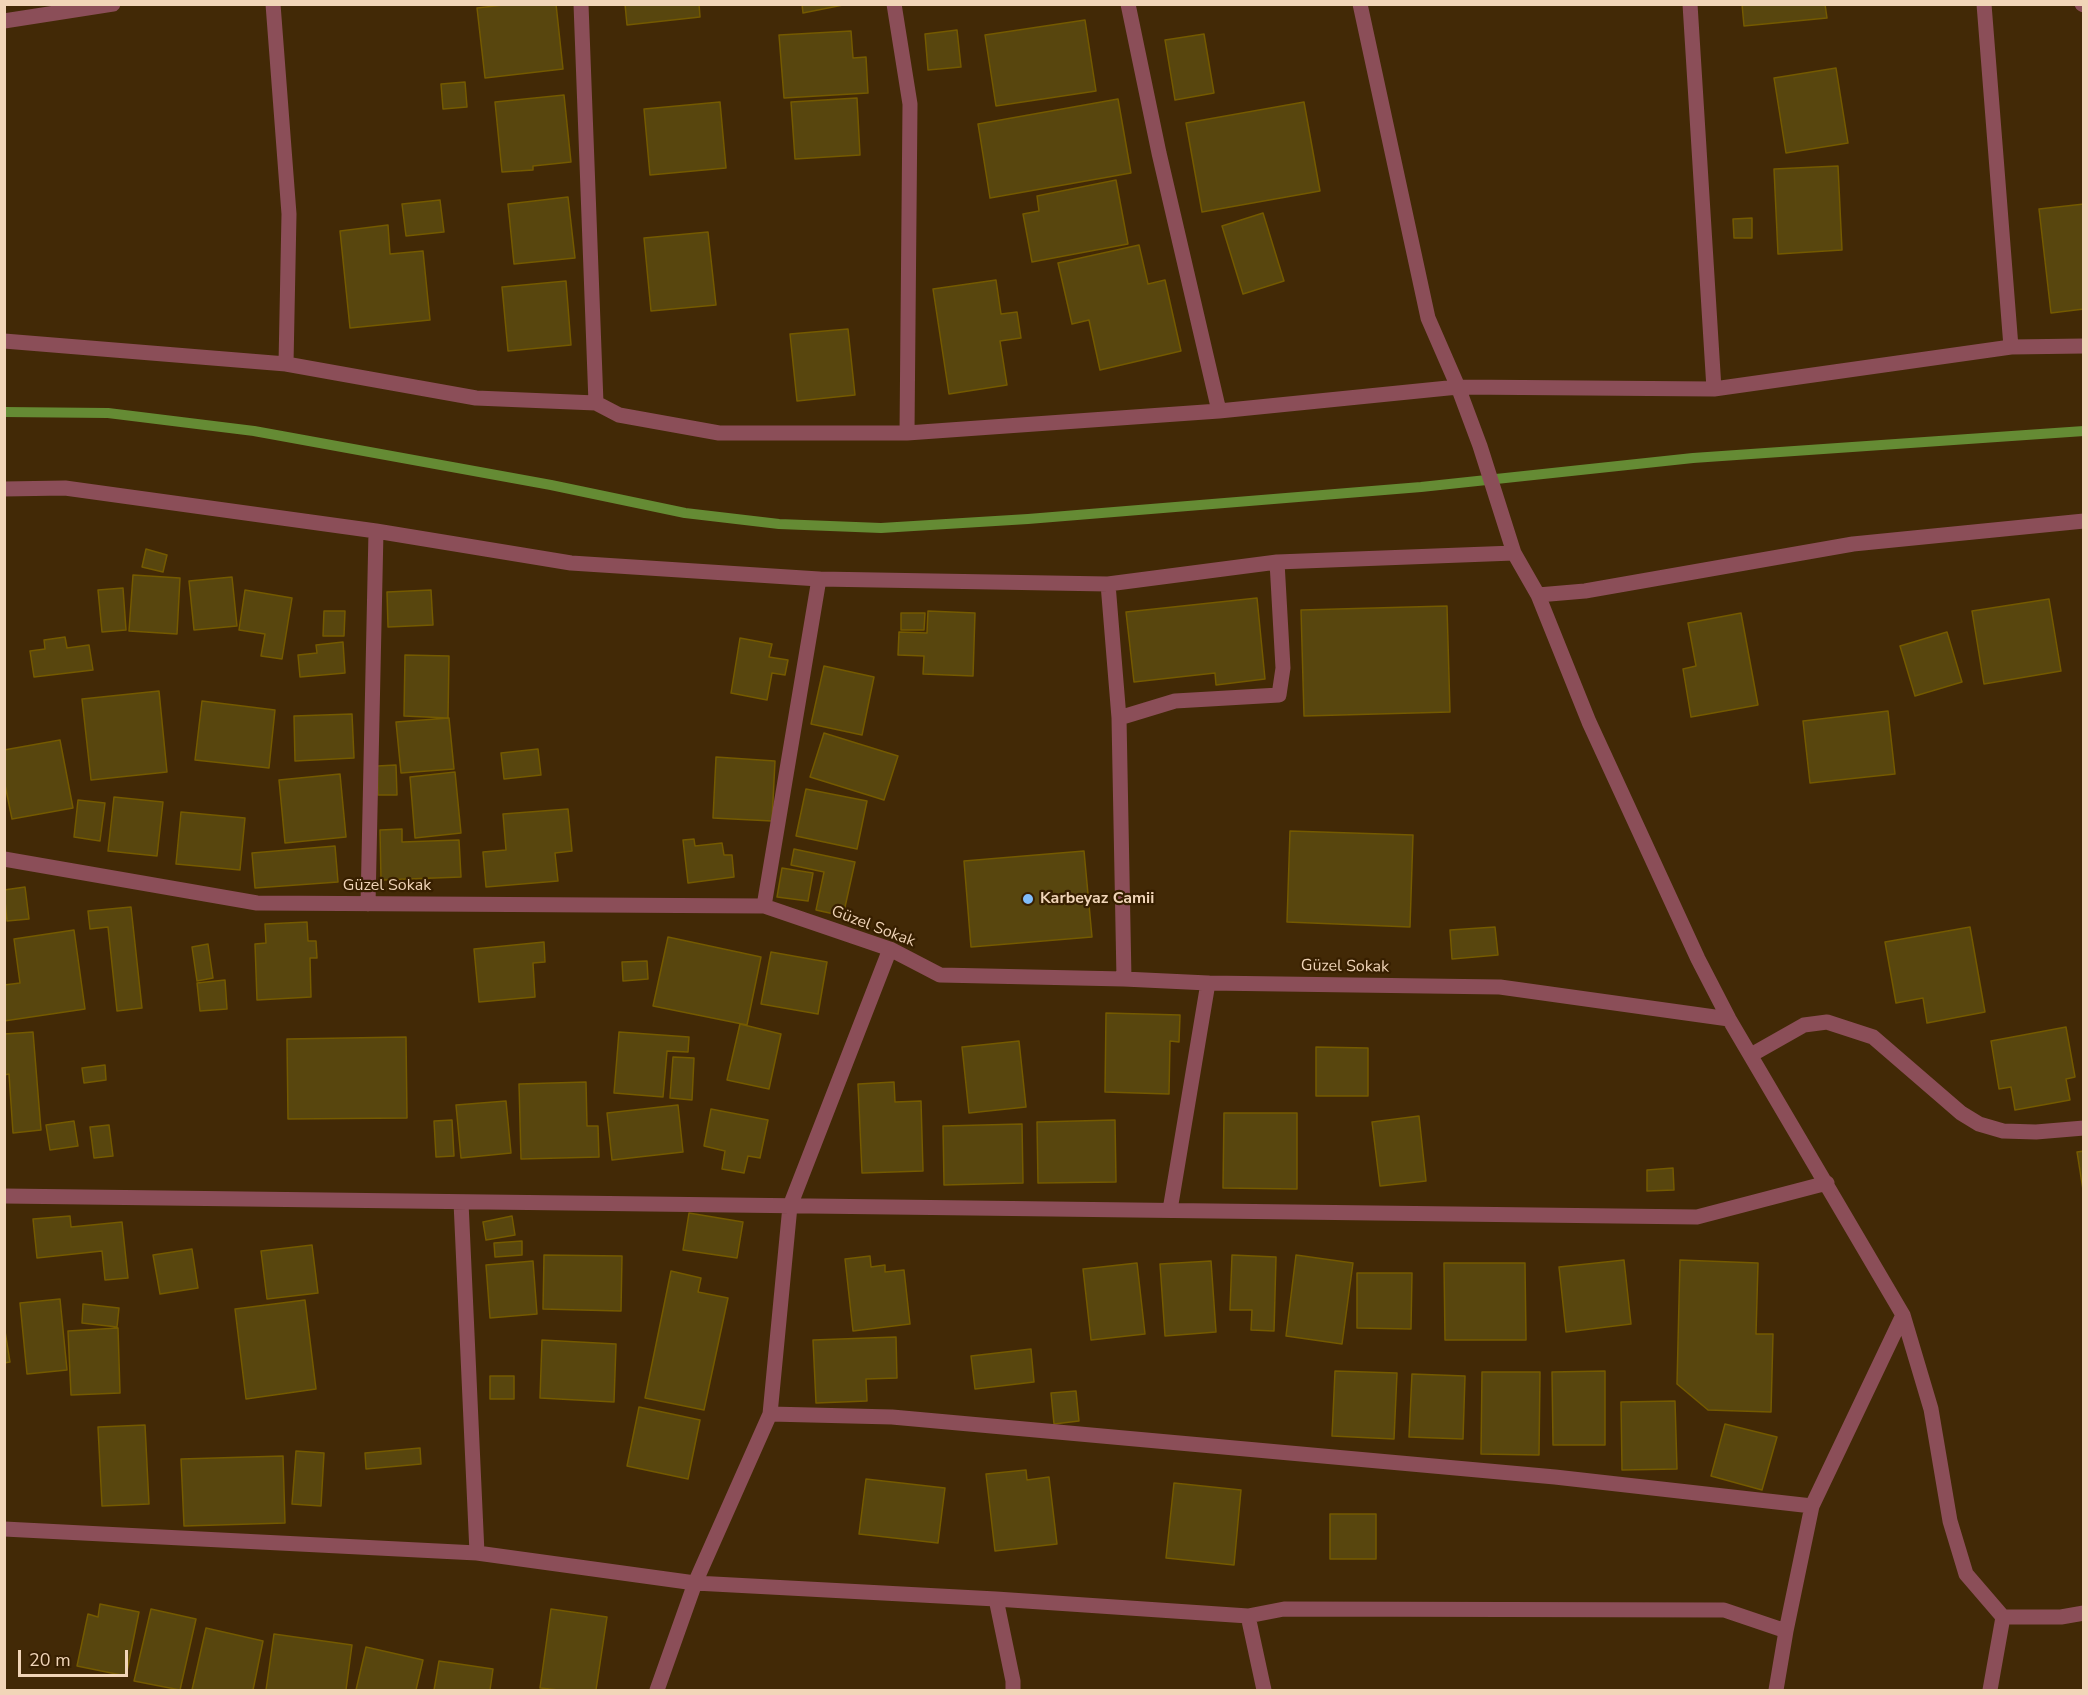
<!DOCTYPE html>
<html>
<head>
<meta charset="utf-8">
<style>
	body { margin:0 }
	#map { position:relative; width:2088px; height:1695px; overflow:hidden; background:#422906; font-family:"Nunito Sans",sans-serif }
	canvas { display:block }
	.frame { position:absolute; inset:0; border:6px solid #f1d5b8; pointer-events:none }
	.scale { position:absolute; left:18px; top:1650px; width:110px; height:27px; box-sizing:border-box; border:3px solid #f1d5b8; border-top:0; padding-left:8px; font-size:18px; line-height:21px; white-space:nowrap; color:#f1d5b8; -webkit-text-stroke:4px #371f00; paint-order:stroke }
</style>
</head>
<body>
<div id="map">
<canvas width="2088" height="1695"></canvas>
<div class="frame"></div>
<div class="scale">20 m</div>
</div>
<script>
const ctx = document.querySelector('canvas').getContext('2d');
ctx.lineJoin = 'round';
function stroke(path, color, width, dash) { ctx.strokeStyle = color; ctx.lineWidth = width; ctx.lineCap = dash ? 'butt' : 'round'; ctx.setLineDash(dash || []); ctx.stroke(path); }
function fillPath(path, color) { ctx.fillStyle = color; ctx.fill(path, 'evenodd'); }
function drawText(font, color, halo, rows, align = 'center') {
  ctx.font = font + ' "Nunito Sans",sans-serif'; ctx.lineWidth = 4.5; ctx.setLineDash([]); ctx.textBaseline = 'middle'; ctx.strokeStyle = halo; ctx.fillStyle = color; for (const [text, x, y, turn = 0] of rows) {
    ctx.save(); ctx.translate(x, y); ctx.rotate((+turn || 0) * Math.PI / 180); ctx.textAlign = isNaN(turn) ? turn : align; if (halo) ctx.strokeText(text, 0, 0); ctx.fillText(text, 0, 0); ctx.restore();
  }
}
stroke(new Path2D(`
	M4,412L108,413L254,431L551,485L685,513L779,524L881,528L1028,519L1421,487L1693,458L2084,431`), '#658b34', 10);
const building = new Path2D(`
	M512,4H556L563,69L485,78L477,8Z
	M625,4H699L700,17L627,25Z
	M802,4H848L803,13Z
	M1742,4H1825L1827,18L1744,26Z
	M1085,20L1096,91L996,106L985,35Z
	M957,30L961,67L928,70L925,34Z
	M851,31L853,58L866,57L868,93L784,98L779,35Z
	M1204,34L1214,93L1175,100L1165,40Z
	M1836,68L1848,143L1786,153L1774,78Z
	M465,82L467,107L443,109L441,84Z
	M564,95L571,162L533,166V170L502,172L495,102Z
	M857,98L860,155L795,159L791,102Z
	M1118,99L1131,173L990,198L978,124Z
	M720,102L726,168L650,175L644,109Z
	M1304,102L1320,191L1202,212L1186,123Z
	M1838,166L1842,250L1778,254L1774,169Z
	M1116,180L1128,244L1032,262L1023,214L1039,211L1037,196Z
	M568,197L575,258L514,264L508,204Z
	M440,200L444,232L406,236L402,204Z
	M2084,204V309L2051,313L2039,209Z
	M1263,213L1284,281L1243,294L1222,226Z
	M1752,218V238H1734L1733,219Z
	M388,225L390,254L423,251L430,320L350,328L340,231Z
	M708,232L716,305L651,311L644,238Z
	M1139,245L1148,284L1165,280L1181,351L1100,370L1089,320L1072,324L1058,263Z
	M996,280L1001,314L1017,312L1021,338L1000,341L1007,385L949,394L933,289Z
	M566,281L571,345L508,351L502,287Z
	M848,329L855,395L797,401L790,334Z
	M146,549L167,555L163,572L142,567Z
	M133,575L180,578L177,634L129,631Z
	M232,577L237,626L194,630L189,581Z
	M123,588L126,630L102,632L98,590Z
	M245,590L292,598L282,659L261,656L265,634L239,630Z
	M431,590L433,625L388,627L387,592Z
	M1257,598L1265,679L1216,685L1215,673L1134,682L1126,612Z
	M2049,599L2061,671L1984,684L1972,611Z
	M1447,606L1450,712L1304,716L1301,610Z
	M324,611H345L344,636H323Z
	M928,611L975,613L973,676L923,674L924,656L898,655L899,632L927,633Z
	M901,613H925L924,630H901Z
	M1741,613L1758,705L1691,717L1683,669L1696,666L1688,623Z
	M1947,632L1962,682L1915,696L1900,646Z
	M65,637L67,648L89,645L93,670L34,677L30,651L45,649L44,640Z
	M740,638L772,644L769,657L788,660L785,675L772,673L767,700L731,693Z
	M343,642L345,673L300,677L298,655L317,653L316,645Z
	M405,655L449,656L448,718L404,716Z
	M824,666L874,677L862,735L811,724Z
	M159,691L167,772L91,780L82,699Z
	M202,701L275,710L269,768L195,760Z
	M1888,711L1895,774L1810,783L1803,721Z
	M352,714L354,758L295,761L294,716Z
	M449,718L454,769L401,773L396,722Z
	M824,733L898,756L884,800L810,777Z
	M60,740L73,808L12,819L4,780V750Z
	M538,749L541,775L504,779L501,753Z
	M716,757L775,761L772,821L713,818Z
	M396,765L397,795H378L377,766Z
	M455,772L461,833L415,838L410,777Z
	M340,774L346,837L285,843L279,780Z
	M806,789L867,801L857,849L796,836Z
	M114,797L163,802L157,856L108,851Z
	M78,800L105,803L100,841L74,837Z
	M568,809L572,851L555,853L558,881L486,887L483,852L506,850L503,814Z
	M181,812L245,818L240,870L176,864Z
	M402,829V842L459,840L461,877L381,880L380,830Z
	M1290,831L1413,835L1410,927L1287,922Z
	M694,839L695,846L722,843L724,855H732L734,877L688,883L683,840Z
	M335,846L338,882L255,888L252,853Z
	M794,849L855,862L843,916L816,910L824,872L791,865Z
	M1084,851L1092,937L971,947L964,861Z
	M782,868L813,873L808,901L777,897Z
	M25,887L29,919L7,921L4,890Z
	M131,907L142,1008L117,1011L108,927L90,929L88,911Z
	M307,922L308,941H316L317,958H310L311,997L257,1000L255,944L266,943L265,924Z
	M1495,927L1498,955L1452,959L1450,930Z
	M1970,927L1985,1012L1927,1023L1923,998L1896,1003L1885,942Z
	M74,930L85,1009L4,1021V985L20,983L14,939Z
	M668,937L761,957L747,1025L653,1006Z
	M544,942L545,962L533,963L535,997L479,1002L474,949Z
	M208,944L213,978L197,981L192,947Z
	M771,952L827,962L818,1014L761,1004Z
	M647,961L648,979L623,981L622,962Z
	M225,980L227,1009L200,1011L197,983Z
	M1106,1013L1180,1015L1179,1042L1170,1041L1169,1094L1105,1092Z
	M740,1024L781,1034L769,1089L727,1080Z
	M2066,1027L2075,1077L2066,1079L2070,1100L2015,1110L2011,1087L1999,1089L1991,1041Z
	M33,1032L41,1130L13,1133L9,1074L4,1075V1034Z
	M619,1032L689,1037L688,1052L667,1051L663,1097L614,1093Z
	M406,1037L407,1118L288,1119L287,1039Z
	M1019,1041L1026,1107L969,1113L962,1047Z
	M1316,1047L1368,1048V1096H1316Z
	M673,1057L694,1058L692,1100L670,1098Z
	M105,1065L106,1080L84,1083L82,1068Z
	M586,1082L587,1126H598L599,1157L521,1159L519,1084Z
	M894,1082L895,1102L921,1101L923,1171L862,1173L858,1084Z
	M506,1101L511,1153L461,1158L456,1105Z
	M678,1105L683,1152L612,1160L607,1113Z
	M711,1109L768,1120L760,1158L748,1156L744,1173L722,1169L725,1151L704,1146Z
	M1224,1113H1297V1189L1223,1188Z
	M1419,1116L1426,1181L1380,1186L1372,1122Z
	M452,1120L454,1156L436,1157L434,1121Z
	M1115,1120L1116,1182L1038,1183L1037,1122Z
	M74,1121L78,1146L50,1150L46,1125Z
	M1022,1124L1023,1183L944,1185L943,1126Z
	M109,1125L113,1156L94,1158L90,1127Z
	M2084,1151V1196L2077,1152Z
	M1673,1168L1674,1190L1647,1191V1170Z
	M689,1213L743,1222L737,1258L683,1250Z
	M70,1216L71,1227L122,1222L128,1278L105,1280L102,1251L37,1258L33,1219Z
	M512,1216L515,1235L486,1240L483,1222Z
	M522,1241V1255L495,1257L494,1243Z
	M312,1245L318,1293L267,1299L261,1251Z
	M192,1249L198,1288L160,1294L153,1255Z
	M544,1255L622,1256L621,1311L543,1309Z
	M1232,1255L1276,1257L1274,1331L1251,1330L1252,1310H1230Z
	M1296,1255L1353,1263L1342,1344L1286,1336Z
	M870,1256L871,1267L885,1265V1272L904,1270L910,1324L853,1331L845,1259Z
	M1624,1260L1631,1324L1566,1332L1559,1267Z
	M1680,1260L1758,1263L1756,1334H1773L1771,1412L1708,1410L1677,1384Z
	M533,1261L537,1314L490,1318L486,1265Z
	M1211,1261L1216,1332L1165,1336L1160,1264Z
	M1137,1263L1145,1334L1091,1340L1083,1269Z
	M1444,1263H1525L1526,1340H1445Z
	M671,1271L701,1278L698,1292L728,1298L704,1410L645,1398Z
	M1357,1273H1412L1411,1329L1357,1328Z
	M60,1299L67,1370L27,1374L20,1303Z
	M305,1300L316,1389L246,1399L235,1309Z
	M83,1304L119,1308L117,1327L82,1323Z
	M4,1325L10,1362L4,1363Z
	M118,1328L120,1393L71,1395L68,1331Z
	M896,1337L897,1378L866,1379L867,1401L816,1403L813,1340Z
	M542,1340L616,1344L614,1402L540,1398Z
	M1031,1349L1034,1382L975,1389L971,1356Z
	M1335,1371L1397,1373L1394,1439L1332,1436Z
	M1605,1371V1445H1553L1552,1372Z
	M1482,1372H1540L1539,1455L1481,1454Z
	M1412,1374L1465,1376L1463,1439L1409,1437Z
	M490,1376H514V1399H490Z
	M1076,1391L1079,1421L1054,1424L1051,1393Z
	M1675,1401L1677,1469L1622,1470L1621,1402Z
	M639,1407L700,1420L688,1479L627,1466Z
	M1725,1424L1777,1437L1762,1490L1711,1476Z
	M145,1425L149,1504L102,1506L98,1427Z
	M420,1448L421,1464L366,1469L365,1453Z
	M296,1451L324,1453L321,1506L292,1504Z
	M283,1456L285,1523L184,1526L181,1459Z
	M1026,1470L1027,1480L1049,1477L1057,1544L995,1551L986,1474Z
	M866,1479L945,1488L938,1543L859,1534Z
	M1174,1483L1241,1490L1234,1565L1166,1558Z
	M1330,1514H1376V1559H1330Z
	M100,1604L139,1612L126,1676L77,1666L88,1614L98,1617Z
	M151,1609L196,1619L180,1690L134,1681Z
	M551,1609L607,1617L596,1690H559L540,1688Z
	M206,1628L263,1641L253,1690H192Z
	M274,1634L352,1645L346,1690H266Z
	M366,1647L423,1660L416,1690H356Z
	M439,1661L493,1669L490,1690H434Z`);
fillPath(building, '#58460e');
stroke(building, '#745a00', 1.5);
stroke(new Path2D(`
	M273,4L289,214L286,364
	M581,4L596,403
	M894,4L910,104L907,433
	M1128,4L1159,153L1219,411
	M1360,4L1428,318L1458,387L1480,446L1514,553L1538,595L1589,722L1698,959L1729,1019L1903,1315L1931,1409L1950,1521L1966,1574L2003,1617H2061L2084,1613
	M1690,4L1714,389
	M1984,4L2011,347
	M2082,4L2084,5
	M4,21L113,4
	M4,341L286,364L476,398L596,403L619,415L719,433H907L1219,411L1458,387L1714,389L2011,347L2084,346
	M4,489L65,488L376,531L571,563L819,579L1108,584L1277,562L1514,553
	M1108,584L1119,718L1124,979
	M1538,595L1585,591L1853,544L2084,521
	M1119,718L1175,701L1279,695L1283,668L1277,562
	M4,859L257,903L764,906L890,949L940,975L1124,979L1208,983L1500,987L1729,1019
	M368,904L376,531
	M764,906L819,579
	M1751,1055L1804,1025L1827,1022L1873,1037L1961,1113L1979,1124L2003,1131L2036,1132L2084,1128
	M4,1196L1697,1217L1827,1183
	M461,1202L477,1553
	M1170,1210L1208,983
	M770,1414L892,1417L1555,1477L1812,1506
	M4,1529L477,1553L695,1583L996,1599L1248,1616L1284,1609L1724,1610L1786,1631
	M996,1599L1013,1681V1690
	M1248,1616L1264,1690
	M657,1690L695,1583L770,1414L790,1206L890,949
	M1776,1690L1786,1631L1812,1506L1903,1315
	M1990,1690L2003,1617`), '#8b4e58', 15);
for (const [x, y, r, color] of [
	[1028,899,6,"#80bdfa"]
]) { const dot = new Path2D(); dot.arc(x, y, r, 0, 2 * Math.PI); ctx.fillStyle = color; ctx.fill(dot); stroke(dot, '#371f00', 2); }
drawText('16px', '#f1d5b8', '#371f00', [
	["Güzel Sokak",387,886],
	["Güzel Sokak",873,927,21],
	["Güzel Sokak",1345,967,1]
]);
drawText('bold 16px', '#f1d5b8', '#371f00', [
	["Karbeyaz Camii",1040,899]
], 'left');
</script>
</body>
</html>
